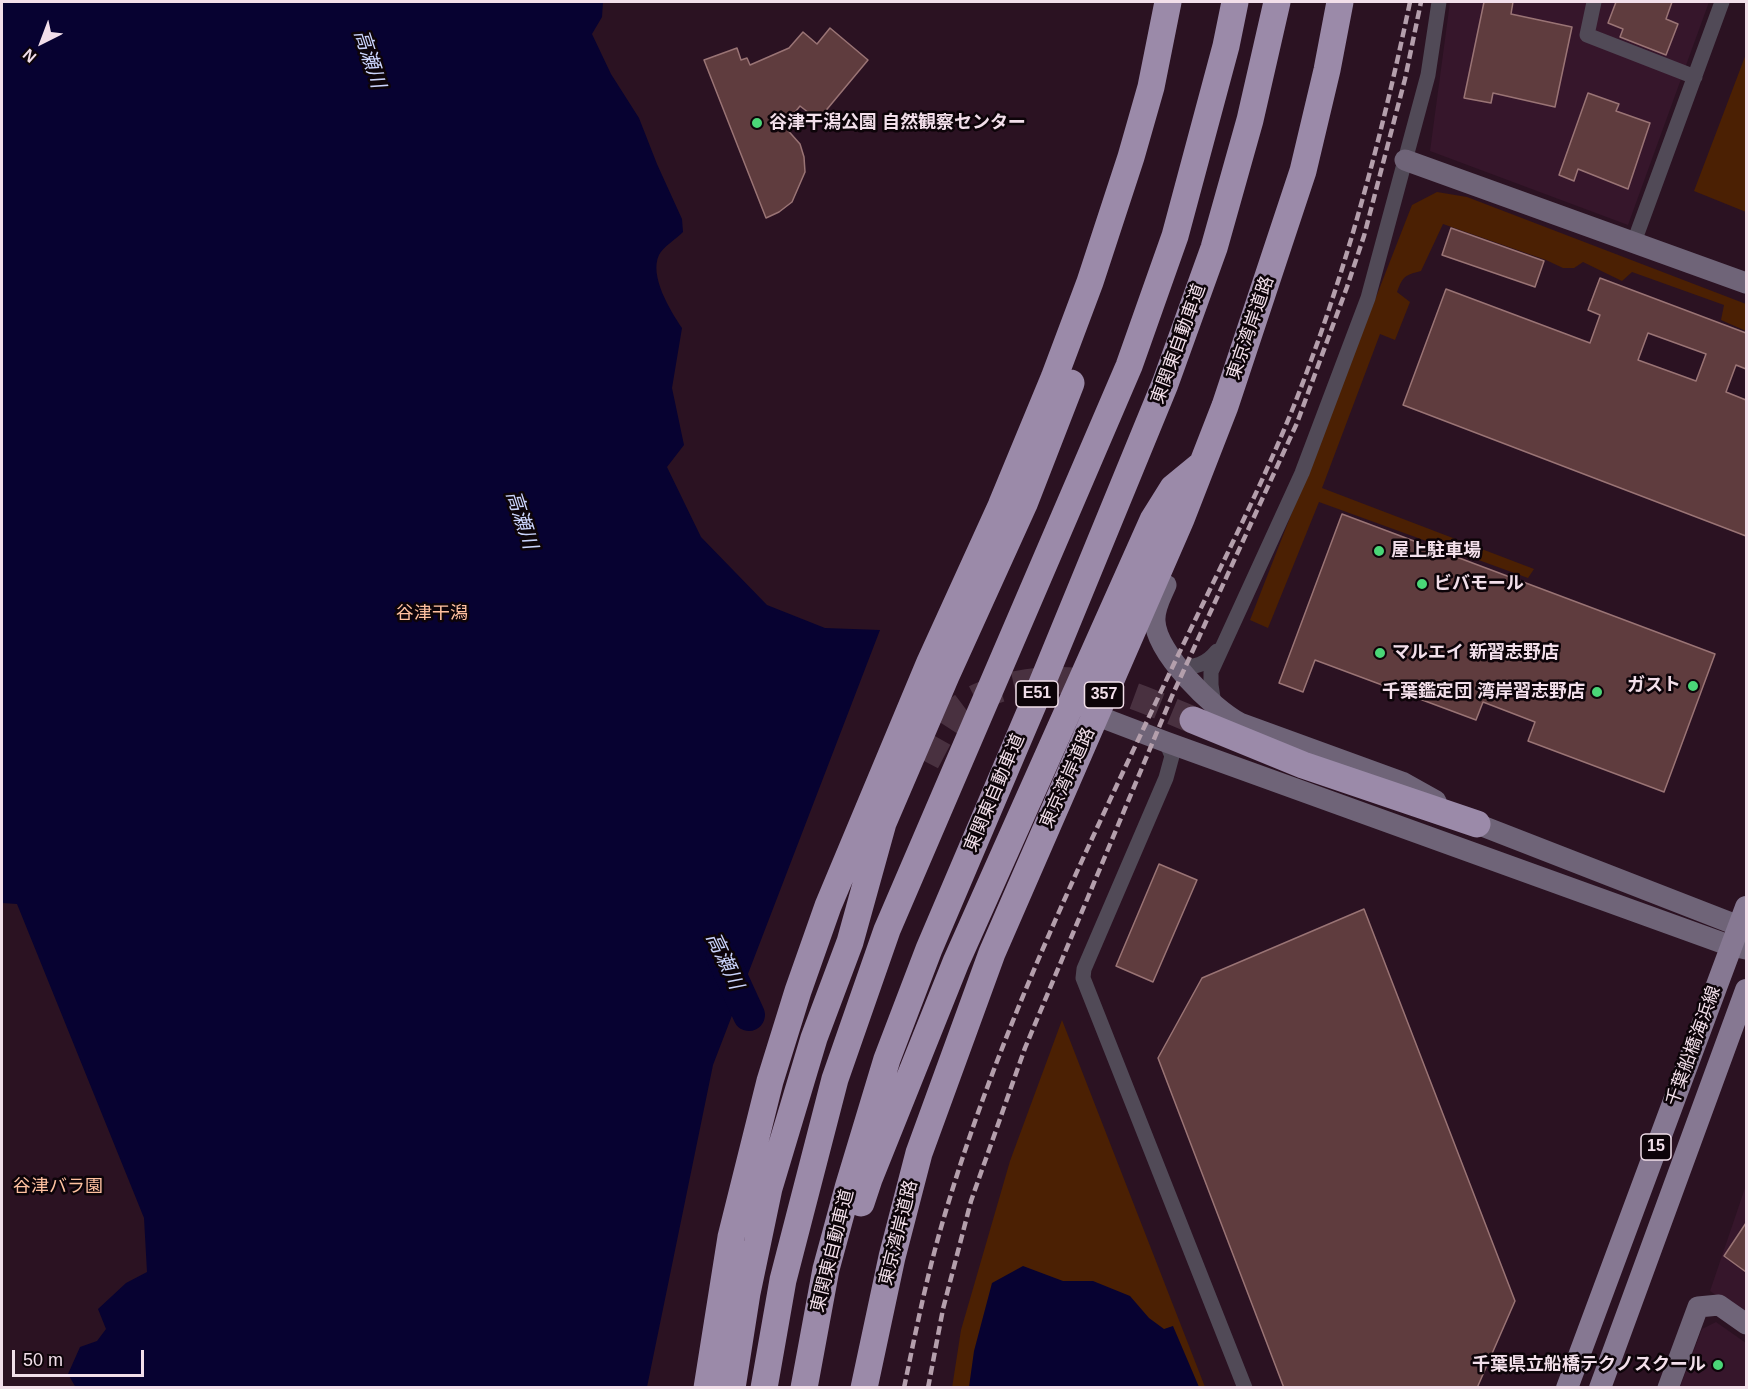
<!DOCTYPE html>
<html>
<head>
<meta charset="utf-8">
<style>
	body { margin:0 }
	#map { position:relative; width:1748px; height:1389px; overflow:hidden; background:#2b1222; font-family:Arial,sans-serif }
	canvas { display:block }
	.frame { position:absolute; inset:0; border:3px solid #f2dfea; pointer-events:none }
	.north { position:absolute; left:12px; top:12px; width:60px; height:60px; -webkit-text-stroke:4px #0d0409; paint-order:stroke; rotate:222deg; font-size:16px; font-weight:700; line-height:24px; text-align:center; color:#f2dfea }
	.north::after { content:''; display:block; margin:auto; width:21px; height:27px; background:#f2dfea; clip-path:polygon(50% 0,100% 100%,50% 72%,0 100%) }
	.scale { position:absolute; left:12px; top:1350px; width:132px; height:27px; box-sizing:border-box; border:3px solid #f2dfea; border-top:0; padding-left:8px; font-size:18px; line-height:21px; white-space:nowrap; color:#f2dfea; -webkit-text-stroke:4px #0d0409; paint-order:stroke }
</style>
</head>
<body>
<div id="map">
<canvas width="1748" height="1389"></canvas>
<div class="frame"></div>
<div class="north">N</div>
<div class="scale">50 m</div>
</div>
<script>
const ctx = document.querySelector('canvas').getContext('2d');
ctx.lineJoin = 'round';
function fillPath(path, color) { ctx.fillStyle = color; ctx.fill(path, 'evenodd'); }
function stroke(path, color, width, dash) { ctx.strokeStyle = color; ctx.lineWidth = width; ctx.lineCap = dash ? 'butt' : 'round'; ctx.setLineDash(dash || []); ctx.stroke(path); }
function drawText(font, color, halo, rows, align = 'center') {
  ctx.font = font + ' Arial,"Noto Sans JP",sans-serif'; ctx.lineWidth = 5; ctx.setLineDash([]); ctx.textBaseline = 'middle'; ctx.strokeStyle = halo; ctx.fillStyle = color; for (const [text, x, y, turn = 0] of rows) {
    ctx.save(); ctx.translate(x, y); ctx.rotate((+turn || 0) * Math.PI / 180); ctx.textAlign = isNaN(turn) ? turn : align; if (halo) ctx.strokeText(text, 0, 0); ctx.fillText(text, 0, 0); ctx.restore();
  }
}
fillPath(new Path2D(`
	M1450,2H1709L1628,225L1430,151Z
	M1746,1185V1316L1710,1291Z
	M1716,1322L1746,1343V1387H1680L1702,1329Z`), '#36162b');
fillPath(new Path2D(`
	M1746,54V212L1694,191Z
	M1437,192L1467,197L1746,304V331L1721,320L1724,305L1632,272L1622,281L1583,262L1574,268H1563L1546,260L1443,224L1421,271C1405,275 1403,276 1397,292L1410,302L1395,340L1380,334L1322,488L1534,569L1528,578L1319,502L1268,628L1250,620L1412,205Z
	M1062,1020L1205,1387L952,1388L961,1330L1010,1161Z`), '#4b2003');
fillPath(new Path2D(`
	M2,2H603L602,17L592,34L611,74L639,118L657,164L682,219L683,232C676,239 663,247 659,255C649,276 670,310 682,328L672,388L684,445L667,467L701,537L767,605L825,628L880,630L713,1065L647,1387L76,1388L68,1374L80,1347L97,1341L106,1329L98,1309L126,1283L147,1272L144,1218L17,904L2,903Z
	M1023,1266L1063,1281H1093L1130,1296L1149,1318L1164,1329L1173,1326L1199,1387H969L974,1351L992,1283Z`), '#070231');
stroke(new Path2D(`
	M722,956L749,1015`), '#070231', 32);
const building = new Path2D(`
	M1484,2H1513L1511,14L1572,27L1555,107L1493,93L1491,103L1464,98Z
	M1616,2H1672L1666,19L1678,24L1666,55L1620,37L1623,29L1608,23Z
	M830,28L868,60L818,120L800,106L784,126L800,144L804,157L805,172L792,202L779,212L766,218L704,60L737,48L741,60L747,58L750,65L789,48L803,32L817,44Z
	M1588,93L1619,104L1616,111L1650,123L1628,189L1578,169L1574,181L1559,175Z
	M1451,228L1544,261L1535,287L1442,255Z
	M1600,278L1746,333V369L1736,365L1726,392L1746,400V536L1403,405L1446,289L1590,343L1600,315L1588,310ZM1648,333L1706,354L1696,381L1638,360Z
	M1342,514L1715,654L1664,792L1528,741L1535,722L1483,702L1476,720L1315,660L1303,692L1279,683Z
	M1159,864L1197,880L1153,982L1116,966Z
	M1364,909L1515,1301L1477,1388H1284L1158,1058L1202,978Z
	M1746,1223V1272L1724,1256Z`);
fillPath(building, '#5f3c3e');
stroke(building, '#9a7475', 1.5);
stroke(new Path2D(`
	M926,762C935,745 944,726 957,711C969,699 986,693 1002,688C1077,667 1125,692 1193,720`), '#493140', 27, [27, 14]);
stroke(new Path2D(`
	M1594,2L1587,35L1695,77
	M1634,242L1722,2
	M1178,668C1195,667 1206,665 1217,651
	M1214,704L1211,685V672L1302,473L1368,298L1428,75L1439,2
	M1166,742L1172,756L1166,778L1084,969L1083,978L1245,1388`), '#514a57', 15);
stroke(new Path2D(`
	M1405,160L1746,283
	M1166,585C1161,597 1154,608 1155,621C1156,653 1213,709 1240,723L1402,782L1436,801
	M1095,715L1166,742L1731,946L1746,949
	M1463,817L1477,824L1739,926L1746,935
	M1668,1388L1698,1307L1719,1305L1746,1324`), '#6f6478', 21);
stroke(new Path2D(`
	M1567,1388L1746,907
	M1600,1388L1746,990`), '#867892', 22);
stroke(new Path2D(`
	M1193,720L1303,765L1477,824
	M861,1203L869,1179L956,962L1153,520L1173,488L1201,465
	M707,1388L731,1237L770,1081L798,991L828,906L930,662L1001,506L1054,378L1090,282L1131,157L1151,87L1168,2
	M732,1388L747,1293L769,1188L814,1038L850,942L883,823L946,676L1024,504L1071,383
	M764,1388L783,1280L835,1079L887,930L1129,366L1175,236L1226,46L1235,2
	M804,1388L826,1269L848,1188L887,1059L929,949L1041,686L1165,384L1214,248L1250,120L1277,2
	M864,1388L892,1257L919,1153L992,953L1181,519L1225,406L1303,171L1327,70L1340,2`), '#9b8aa9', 27);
stroke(new Path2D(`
	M904,1388C916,1330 928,1270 945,1214C999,1031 1083,857 1164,685C1207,593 1255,502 1293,408C1345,277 1381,140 1410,2
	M928,1388L943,1309L971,1201L1025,1048L1172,696L1297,423L1347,287L1364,236L1405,79L1421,2`), '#b49fac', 4.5, [9, 4.5]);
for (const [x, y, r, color] of [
	[757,123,6,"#4ad677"],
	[1379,551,6,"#4ad677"],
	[1422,584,6,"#4ad677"],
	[1380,653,6,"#4ad677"],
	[1693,686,6,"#4ad677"],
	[1597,692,6,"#4ad677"],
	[1718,1365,6,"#4ad677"]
]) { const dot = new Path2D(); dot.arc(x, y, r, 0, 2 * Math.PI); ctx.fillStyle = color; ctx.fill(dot); stroke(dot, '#0d0409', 2); }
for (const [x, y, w] of [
	[1037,694,42],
	[1104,695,39],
	[1656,1147,30]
]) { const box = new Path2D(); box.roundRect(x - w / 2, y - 13, w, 26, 4.5); ctx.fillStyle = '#0d0409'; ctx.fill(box); stroke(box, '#f2dfea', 1.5); }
drawText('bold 16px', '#f2dfea', null, [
	["E51",1037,694],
	["357",1104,695],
	["15",1656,1147]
]);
drawText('bold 18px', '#f2dfea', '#0d0409', [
	["谷津干潟公園 自然観察センター",769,123],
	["屋上駐車場",1391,551],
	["ビバモール",1434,584],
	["マルエイ 新習志野店",1392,653],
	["ガスト",1681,686,"right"],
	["千葉鑑定団 湾岸習志野店",1585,692,"right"],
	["千葉県立船橋テクノスクール",1706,1365,"right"]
], 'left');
drawText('18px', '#f2dfea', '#0d0409', [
	["東京湾岸道路",1251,328,-71],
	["東関東自動車道",1179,344,-70],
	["東京湾岸道路",1068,778,-66],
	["東関東自動車道",995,793,-67],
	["千葉船橋海浜線",1694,1046,-70],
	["東京湾岸道路",899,1233,-76],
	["東関東自動車道",833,1251,-76]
]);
drawText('18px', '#ffc1a0', '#0d0409', [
	["谷津干潟",432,614],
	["谷津バラ園",58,1187]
]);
drawText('italic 20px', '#cbd4fc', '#0d0409', [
	["高瀬川",369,59,72],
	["高瀬川",521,520,72],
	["高瀬川",724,961,65]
]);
</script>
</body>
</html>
